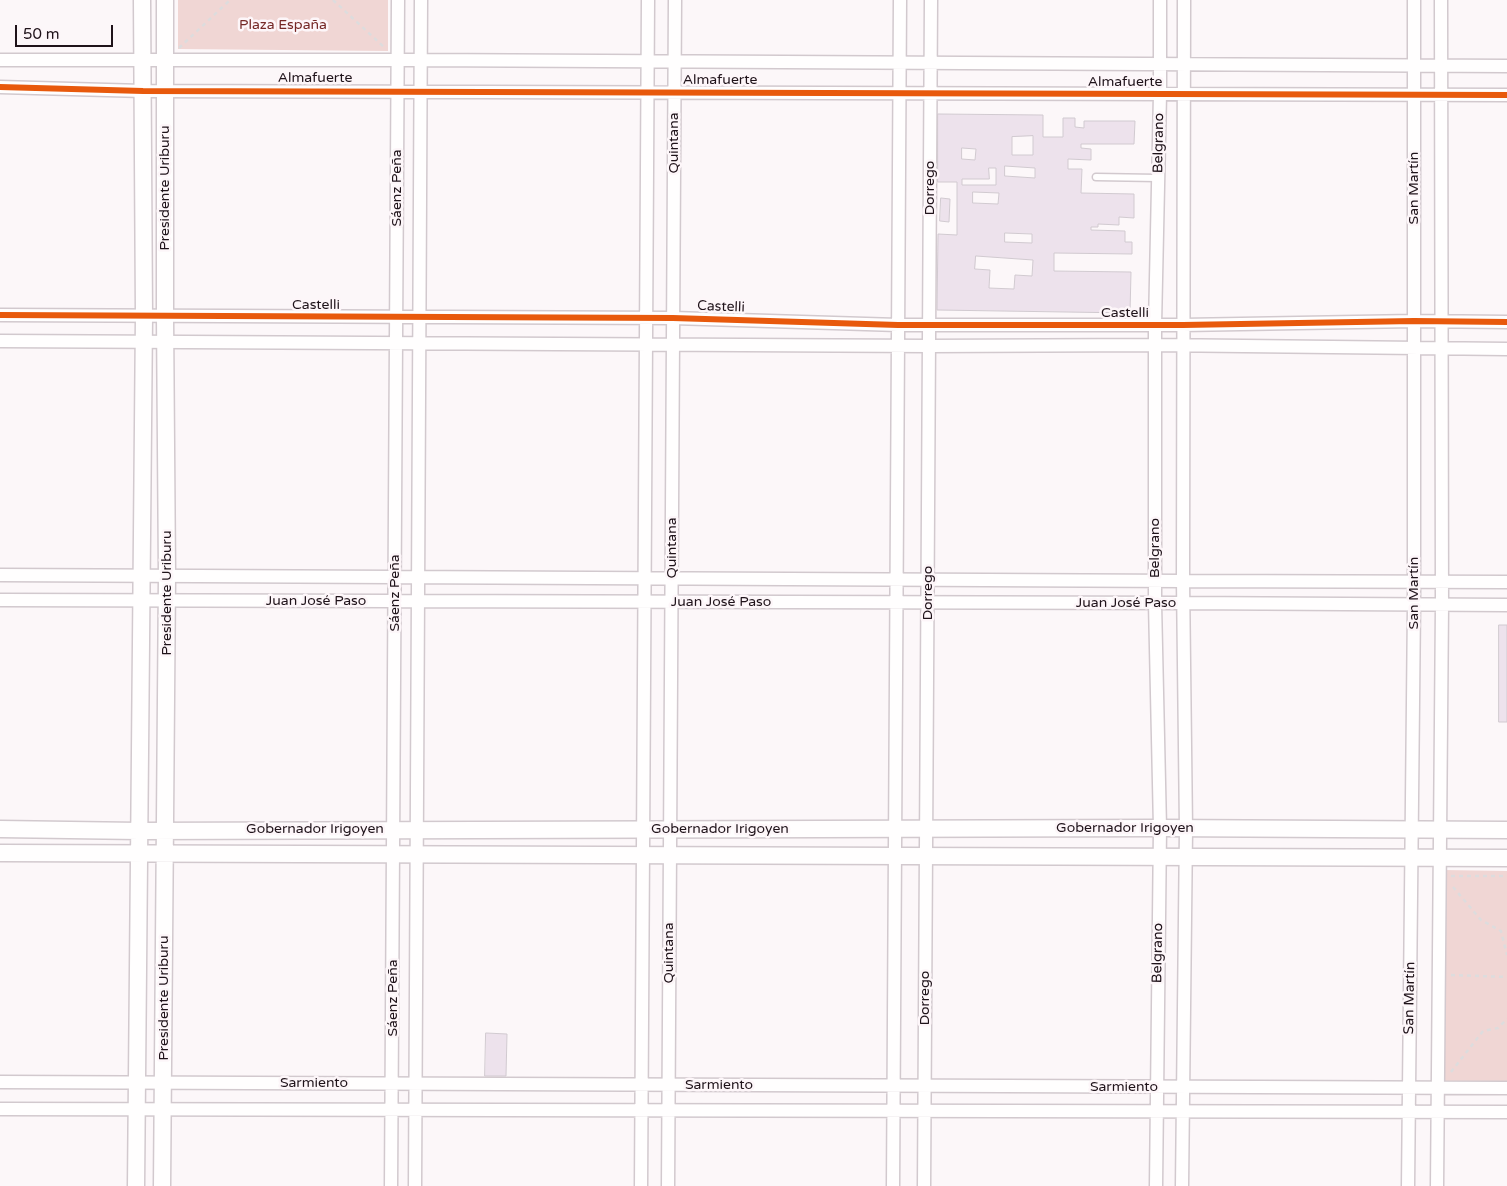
<!DOCTYPE html>
<html>
<head>
<meta charset="utf-8">
<style>
	body { margin:0 }
	#map { position:relative; width:1507px; height:1186px; overflow:hidden; background:#fcf7f9; font-family:"Varela Round",sans-serif }
	canvas { display:block }
	.scale { position:absolute; left:15px; top:25px; width:98px; height:22px; box-sizing:border-box; border:2px solid #1f131a; border-top:0; padding-left:6px; font-size:15px; line-height:18px; white-space:nowrap; color:#1f131a; -webkit-text-stroke:4px #fdf6f9; paint-order:stroke }
</style>
</head>
<body>
<div id="map">
<canvas width="1507" height="1186"></canvas>
<div class="scale">50 m</div>
</div>
<script>
const ctx = document.querySelector('canvas').getContext('2d');
ctx.lineJoin = 'round';
function fillPath(path, color) { ctx.fillStyle = color; ctx.fill(path, 'evenodd'); }
function stroke(path, color, width, dash) { ctx.strokeStyle = color; ctx.lineWidth = width; ctx.lineCap = dash ? 'butt' : 'round'; ctx.setLineDash(dash || []); ctx.stroke(path); }
function drawText(font, color, halo, rows, align = 'center') {
  ctx.font = font + ' "Varela Round",sans-serif'; ctx.lineWidth = 5; ctx.setLineDash([]); ctx.textBaseline = 'middle'; ctx.strokeStyle = halo; ctx.fillStyle = color; for (const [text, x, y, turn = 0] of rows) {
    ctx.save(); ctx.translate(x, y); ctx.rotate((+turn || 0) * Math.PI / 180); ctx.textAlign = isNaN(turn) ? turn : align; if (halo) ctx.strokeText(text, 0, 0); ctx.fillText(text, 0, 0); ctx.restore();
  }
}
fillPath(new Path2D(`
	M178,0H388V51L178,49Z
	M1443,870L1507,871V1082L1443,1081Z`), '#f0d6d4');
const building = new Path2D(`
	M938,114L1043,115V137H1063V118H1075V127L1084,128V121H1135L1134,144H1081V148L1091,149V160L1068,159V169H1082L1081,193L1134,194V218L1119,217V225L1098,224V227H1091V230L1125,231V242H1132V254L1054,253V271L1131,272L1130,313L937,310L938,234L957,235V182H938ZM1033,136V155H1012V137ZM962,148L976,149L975,160L962,159ZM1005,166L1035,168V178L1005,176ZM989,168H996V185H962V179H989ZM973,192L999,193L998,204L973,203ZM1005,233L1032,234V243L1005,242ZM976,256L1033,260L1032,276L1015,275L1014,289L989,288L990,270L975,269Z
	M941,198L950,199L949,222L940,221Z
	M1499,625H1507V722H1499Z
	M486,1033L507,1034L506,1076H485Z`);
fillPath(building, '#ede2ec');
stroke(building, '#d1cad0', 1);
const service = new Path2D(`
	M1096,177L1158,178`);
const minor = new Path2D(`
	M0,60H421L1507,66
	M0,87L143,91L1507,95
	M0,315L673,318L898,325H1183L1414,321L1507,322
	M0,341L929,346L1156,345L1507,349
	M0,575L1183,581L1507,582
	M0,600L1183,603L1507,605
	M0,1082L1507,1088
	M0,1109L1507,1112
	M391,1186L398,0
	M415,1186L421,0
	M641,1186L648,0
	M668,1186L675,0
	M893,1186L900,0
	M924,1186L931,0
	M1156,1186L1160,828L1155,603V325L1160,94V0
	M1182,1186L1186,829L1183,581L1184,0
	M1408,1186L1414,605V0
	M1437,1186L1442,605L1441,0`);
const tertiary = new Path2D(`
	M0,829L139,831L1160,828L1507,830
	M0,853L1507,858
	M136,1186L144,316L142,0
	M162,1186L167,576L165,317V0`);
stroke(service, '#d2c9ce', 9);
stroke(minor, '#d2c9ce', 15);
stroke(tertiary, '#d2c9ce', 19);
stroke(new Path2D(`
	M333,0L385,48
	M179,48L230,0
	M1451,876H1507
	M1453,887L1481,920L1501,931L1507,955
	M1451,975L1507,977
	M1451,1072L1483,1031L1498,1028L1507,1019`), '#dddcdd', 2.5, [4, 4]);
stroke(service, '#fffefe', 6);
stroke(minor, '#fffefe', 12);
stroke(tertiary, '#fffefe', 16);
stroke(new Path2D(`
	M0,87L143,91L1507,95
	M0,315L673,318L898,325H1183L1414,321L1507,322`), '#e8590c', 6);
drawText('14px', '#752826', '#fdf6f9', [
	["Plaza España",283,25]
]);
drawText('14px', '#1f131a', '#fdf6f9', [
	["Almafuerte",315,78],
	["Almafuerte",720,80],
	["Almafuerte",1125,82],
	["Quintana",674,143,-90],
	["Belgrano",1159,143,-89],
	["Presidente Uriburu",165,188,-90],
	["Sáenz Peña",397,188,-90],
	["Dorrego",930,188,-90],
	["San Martín",1414,188,-90],
	["Castelli",316,305],
	["Castelli",721,307,2],
	["Castelli",1125,313],
	["Quintana",672,548,-90],
	["Belgrano",1155,548,-90],
	["Presidente Uriburu",167,593,-90],
	["Sáenz Peña",395,593,-90],
	["Dorrego",928,593,-90],
	["San Martín",1414,593,-90],
	["Juan José Paso",316,601],
	["Juan José Paso",721,602],
	["Juan José Paso",1126,603],
	["Gobernador Irigoyen",1125,828],
	["Gobernador Irigoyen",315,829],
	["Gobernador Irigoyen",720,829],
	["Quintana",669,953,-90],
	["Belgrano",1158,953,-89],
	["Presidente Uriburu",164,998,-90],
	["Sáenz Peña",393,998,-90],
	["Dorrego",925,998,-90],
	["San Martín",1410,998,-89],
	["Sarmiento",314,1083],
	["Sarmiento",719,1085],
	["Sarmiento",1124,1087]
]);
</script>
</body>
</html>
